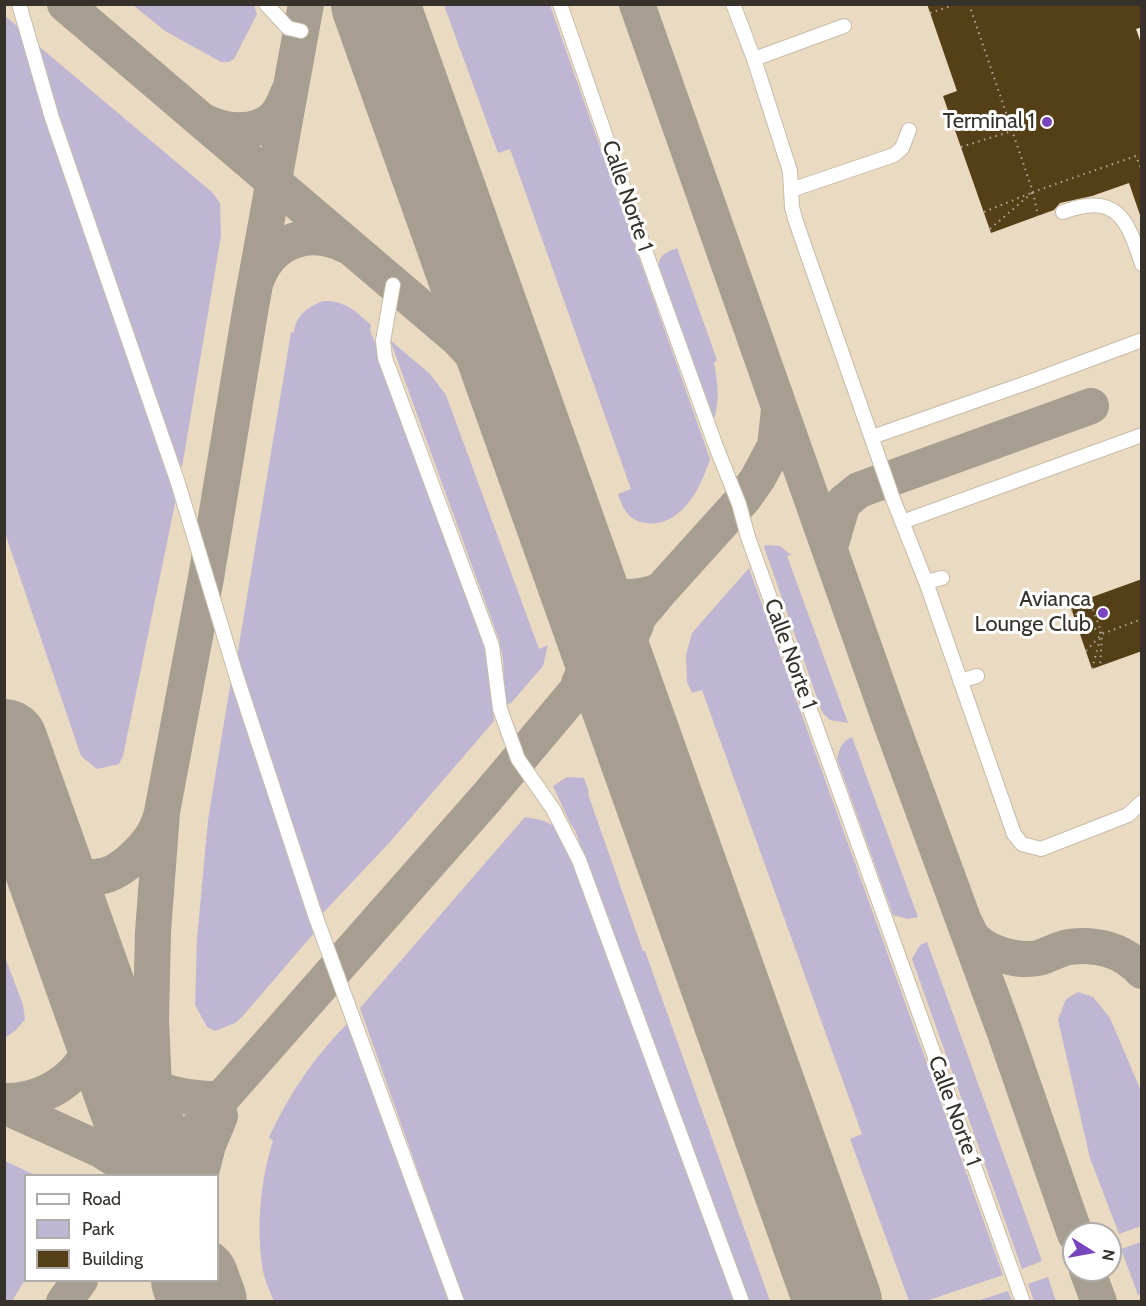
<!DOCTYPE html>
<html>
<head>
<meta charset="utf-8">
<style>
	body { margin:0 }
	#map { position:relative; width:1146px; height:1306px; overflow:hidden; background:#f3e8d5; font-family:Cabin,sans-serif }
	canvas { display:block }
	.frame { position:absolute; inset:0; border:6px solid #36322b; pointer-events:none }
	.legend { position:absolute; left:24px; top:1174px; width:195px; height:108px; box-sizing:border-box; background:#fff; border:2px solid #afadaa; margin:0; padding:8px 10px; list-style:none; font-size:18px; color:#36322b }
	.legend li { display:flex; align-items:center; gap:12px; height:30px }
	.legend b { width:30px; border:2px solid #afadaa }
	.north { position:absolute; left:1062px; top:1222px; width:60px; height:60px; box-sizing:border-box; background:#fff; border:2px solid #afadaa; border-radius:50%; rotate:101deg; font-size:16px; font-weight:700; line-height:24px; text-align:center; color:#36322b }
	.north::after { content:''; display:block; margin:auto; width:21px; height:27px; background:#7845bd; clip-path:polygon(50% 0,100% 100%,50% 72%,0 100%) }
</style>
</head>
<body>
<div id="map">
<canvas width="1146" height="1306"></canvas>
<div class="frame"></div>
<ul class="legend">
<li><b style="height:8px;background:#fff"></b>Road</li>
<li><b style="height:16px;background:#bfb6d3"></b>Park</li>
<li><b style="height:16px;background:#553f16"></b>Building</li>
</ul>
<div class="north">N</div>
</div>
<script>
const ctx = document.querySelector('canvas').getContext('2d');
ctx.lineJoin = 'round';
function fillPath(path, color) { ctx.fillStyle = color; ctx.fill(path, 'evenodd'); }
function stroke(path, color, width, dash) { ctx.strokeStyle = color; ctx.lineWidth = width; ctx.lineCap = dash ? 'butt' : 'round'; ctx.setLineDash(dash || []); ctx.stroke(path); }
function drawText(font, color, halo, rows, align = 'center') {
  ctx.font = font + ' Cabin,sans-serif'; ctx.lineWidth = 6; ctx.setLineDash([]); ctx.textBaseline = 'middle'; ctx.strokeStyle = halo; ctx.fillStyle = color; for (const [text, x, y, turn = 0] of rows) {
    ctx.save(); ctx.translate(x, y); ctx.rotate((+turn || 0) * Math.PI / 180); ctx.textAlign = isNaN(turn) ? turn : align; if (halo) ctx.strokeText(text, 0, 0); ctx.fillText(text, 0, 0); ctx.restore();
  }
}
fillPath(new Path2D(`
	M5,5H1127L1142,46L1141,1301L5,1302ZM26,1176H218V1280H26ZM1074,1234H1110V1270H1074Z`), '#eadac1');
fillPath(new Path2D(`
	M133,5H254L257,14L234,59L229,62H221L165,31Z
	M444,5H550L710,459C701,488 681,528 645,523C628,520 623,509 618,494L631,489L510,149L498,153Z
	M4,15L18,27L165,470L177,494L123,756L119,764L97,769L81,756L5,533Z
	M35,43L213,193L220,203L221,236L182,467L175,459Z
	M677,248L717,360L714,363C718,383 720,403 713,422L659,269C658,255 665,253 677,248Z
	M323,301C344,300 356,311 371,325L370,330L488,653L494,721L389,843L323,913L236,663L291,333L294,332C296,315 308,307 323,301Z
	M390,340L430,374L446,395L539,649L548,645L543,666L511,703L505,705L503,659L499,640Z
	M766,545L780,546L791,555L787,556L848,723L830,720L822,712L764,547Z
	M749,568L1003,1275L926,1301H909L850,1139L862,1134L702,690L692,693L687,682L686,655L692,633Z
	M231,680L313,918L311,924L314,933L242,1017L235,1023L215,1031L207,1027L195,1005L197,939L208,820Z
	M852,737L918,917L908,919L893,915L837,759C840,748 841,742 852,737Z
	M567,777L584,778L589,792L588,794L643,951H645L770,1301H748L575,830L570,823L553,786Z
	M525,817C558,822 554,826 569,854L735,1301H464L360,1008Z
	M927,942L1042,1261L1022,1269L912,959L920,945Z
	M5,957L23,1005L25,1019L16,1030L5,1038Z
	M1078,992L1093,997L1110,1018L1141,1091V1226L1119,1234L1090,1158L1058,1020L1066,999Z
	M350,1021L451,1301H274C270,1292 265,1281 263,1271C256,1229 260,1181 273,1141L269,1137C289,1094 316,1054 350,1021Z
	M5,1161L35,1175L26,1176L25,1280L12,1301H5Z
	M1141,1242V1294L1138,1295L1121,1249Z
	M1048,1277L1056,1301H1034L1028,1284Z
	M1008,1291L1012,1301H977Z`), '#bfb6d3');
stroke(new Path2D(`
	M65,4L457,338L489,372L529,434
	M637,4L888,715L1004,1030L1075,1234
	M203,121C225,132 256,136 275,117C282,110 285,100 289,91
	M257,279C271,240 311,227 347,246
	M830,547L843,503L859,490L1091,406
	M574,564C586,603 600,645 579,683
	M574,564C591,597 629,604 661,590
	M631,724C626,690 619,657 636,625
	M4,823L47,889L75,944
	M42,846C72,876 97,892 133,858C146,846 156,834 161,816
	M966,925C969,931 971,937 976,941C990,954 1019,962 1038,958C1049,955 1058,949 1069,947C1096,943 1123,950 1142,971
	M115,1057C149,1091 174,1099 221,1099
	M4,1101C57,1103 105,1058 97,1004
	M4,1106L99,1149L143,1176
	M159,1176L221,1099L488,796L661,590L744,498L758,478L775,446L779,410
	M168,1176L154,1088L151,1019L153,932L162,812L206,578L250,312L306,4
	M200,1176L208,1145L220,1116
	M1087,1270L1099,1302
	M64,1302L80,1280`), '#a69e90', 36);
stroke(new Path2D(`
	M375,4L838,1302
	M4,743L158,1176
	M195,1280L203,1302`), '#a69e90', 88);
fillPath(new Path2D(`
	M927,4H1142V27L1136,29L1142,46V215H1140L1129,183L1092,196L1060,203L1054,210L991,233L943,96L957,91Z
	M1142,579V651L1092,669L1070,605Z`), '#553f16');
const minor = new Path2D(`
	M19,4L52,118L177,480L237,678L315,915L457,1302
	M266,4L288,28L301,31
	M560,4L651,267L715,444L739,504L748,537L1023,1302
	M733,4L754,59L790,171L792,207L796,222L893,499L926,582L1014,834L1022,844L1041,849L1128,815L1142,802
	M754,59L844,26
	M791,190L894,155L902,148L909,130
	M1063,212C1116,192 1127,218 1142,264
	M393,285L383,341L385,358L492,646L500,709L518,759L553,809L579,860L742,1302
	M872,437L1032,381L1142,340
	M902,522L1142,435
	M926,582L942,578
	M960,681L977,676`);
stroke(minor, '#c7bcaa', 16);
stroke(new Path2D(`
	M969,4L1033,192L1136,156L1142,171
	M930,13L957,4
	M961,147L1012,131
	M1033,192L1038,216
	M984,212L1031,193
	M990,229L1033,192
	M1089,598L1102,634L1100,666
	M1071,610L1102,634
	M1086,651L1102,634L1142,619
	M1092,669L1100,639`), '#b1a899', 2, [1.5, 4.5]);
stroke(minor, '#fff', 14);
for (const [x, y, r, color] of [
	[1047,122,6,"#7845bd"],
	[1103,613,6,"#7845bd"]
]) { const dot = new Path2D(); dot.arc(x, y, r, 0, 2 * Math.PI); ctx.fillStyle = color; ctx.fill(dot); stroke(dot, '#fff', 2); }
drawText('22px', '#36322b', '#fff', [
	["Terminal 1",1035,122],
	["Avianca",1091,600],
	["Lounge Club",1091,625]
], 'right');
drawText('22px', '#36322b', '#fff', [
	["Calle Norte 1",627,196,71],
	["Calle Norte 1",790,654,70],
	["Calle Norte 1",954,1111,70]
]);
</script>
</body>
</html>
